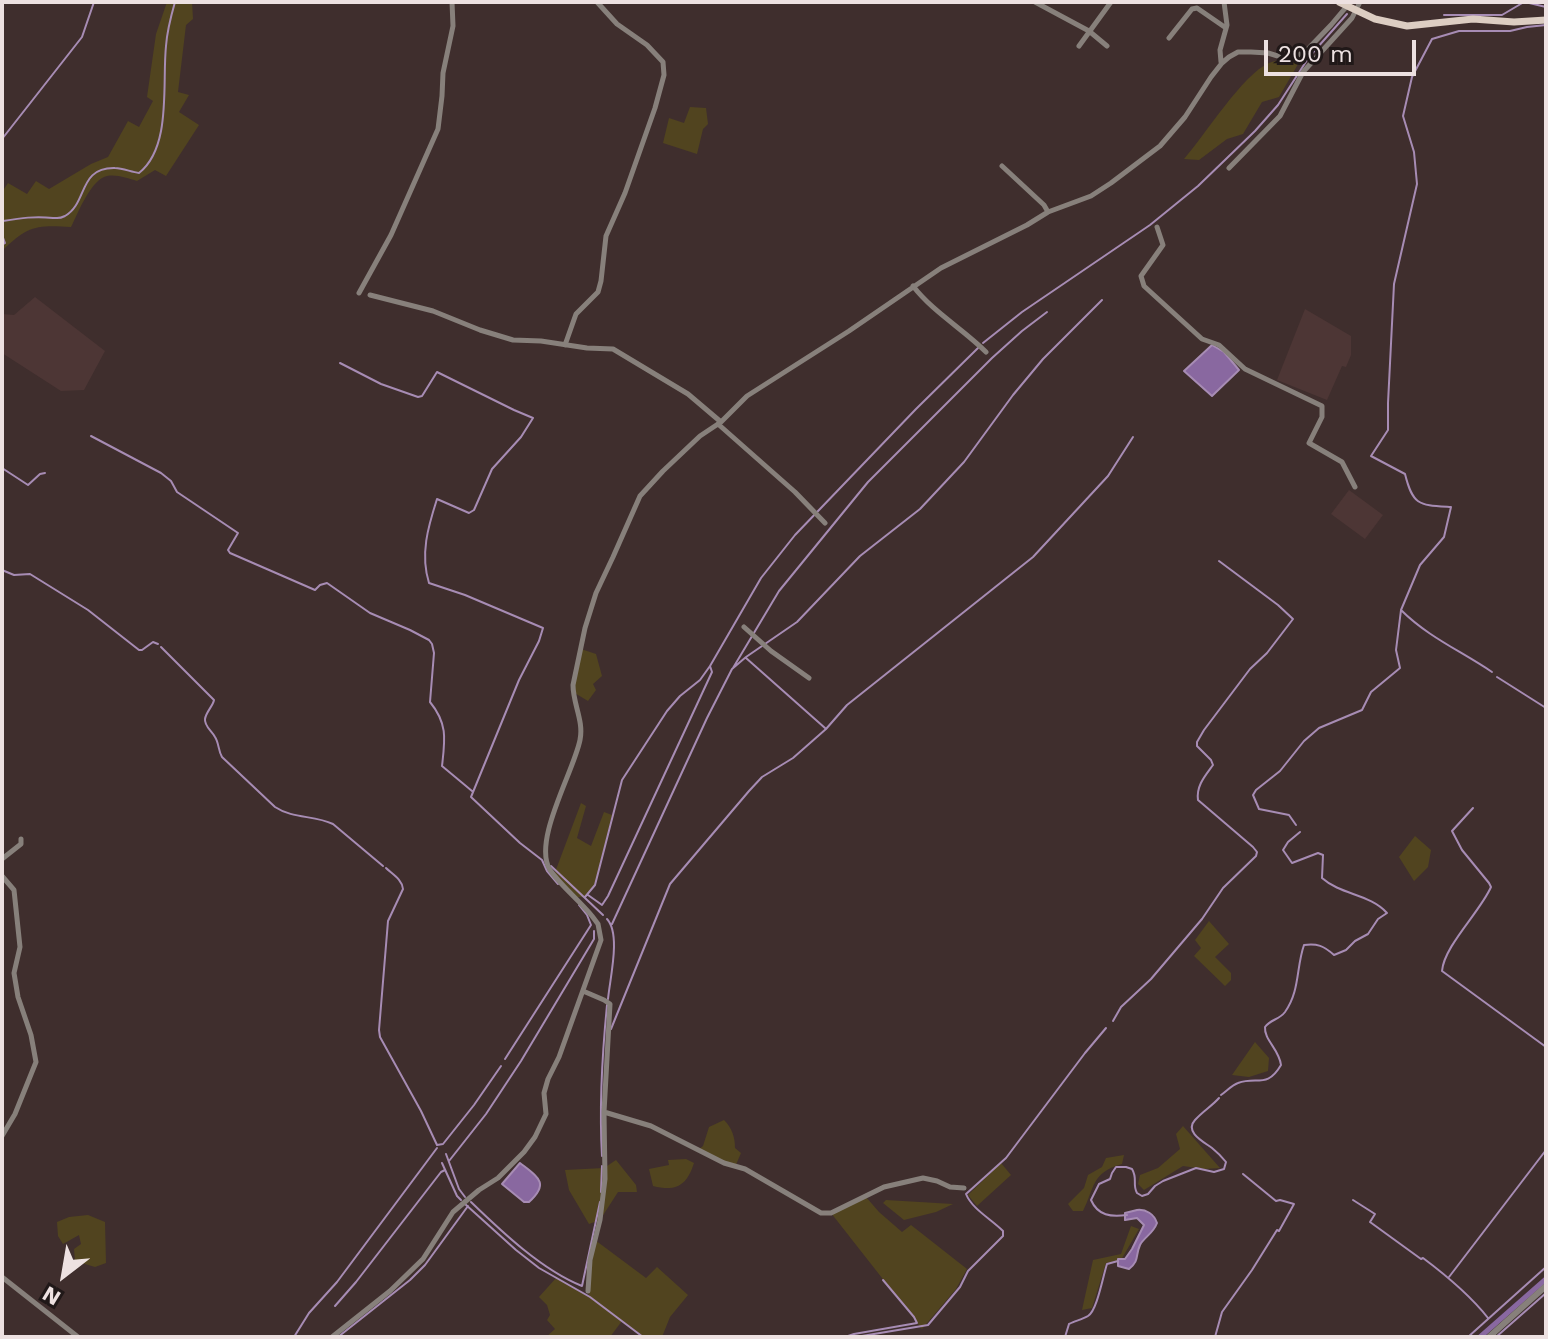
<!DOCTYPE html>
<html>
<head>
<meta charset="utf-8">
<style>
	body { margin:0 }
	#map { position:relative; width:1548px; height:1339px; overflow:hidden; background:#3f2e2d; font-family:"Work Sans",sans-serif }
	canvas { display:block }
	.frame { position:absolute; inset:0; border:4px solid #ede1e1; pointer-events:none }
	.north { position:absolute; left:24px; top:1235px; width:80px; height:80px; -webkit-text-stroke:6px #201818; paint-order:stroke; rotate:211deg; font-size:22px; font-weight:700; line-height:32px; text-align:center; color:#ede1e1 }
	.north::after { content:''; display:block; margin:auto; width:28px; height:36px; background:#ede1e1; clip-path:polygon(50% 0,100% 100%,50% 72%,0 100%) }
	.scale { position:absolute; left:1264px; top:40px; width:152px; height:36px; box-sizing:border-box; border:4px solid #ede1e1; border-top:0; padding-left:10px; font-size:24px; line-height:28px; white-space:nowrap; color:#ede1e1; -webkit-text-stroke:6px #201818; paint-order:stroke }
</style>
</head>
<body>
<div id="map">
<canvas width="1548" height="1339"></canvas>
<div class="frame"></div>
<div class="north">N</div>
<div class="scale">200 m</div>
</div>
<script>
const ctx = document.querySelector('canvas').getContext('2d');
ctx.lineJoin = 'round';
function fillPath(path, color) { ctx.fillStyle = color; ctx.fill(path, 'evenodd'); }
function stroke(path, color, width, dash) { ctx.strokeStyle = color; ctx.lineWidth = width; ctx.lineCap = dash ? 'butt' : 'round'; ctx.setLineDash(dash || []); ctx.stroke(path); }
fillPath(new Path2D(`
	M35,297L105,351L84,390L61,391L2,353V314L14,315Z
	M1305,309L1351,336V355L1346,367L1342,366L1327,400L1277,380Z
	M1349,490L1383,515L1365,539L1331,514Z`), '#4d3635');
fillPath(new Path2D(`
	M167,2H192L193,19L186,25L178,92L189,95L179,112L199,125L166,176L155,170L137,181C127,178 114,173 104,177C89,184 78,213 71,227C35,225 28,226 2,251V192L8,183L27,194L36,181L49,189L91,164L108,157L128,121L139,127L153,101L147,97L156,34Z
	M1301,59L1279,97L1262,102L1243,134L1227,139L1199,160L1184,159C1205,135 1243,74 1269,63C1278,59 1291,60 1301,59Z
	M690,107L706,108L708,124L703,129L697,154L663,143L669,118L684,123Z
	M581,649L596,654L602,676L593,684L596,690L588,701L573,692Z
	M581,803L586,806L577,838L591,846L604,812L612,815L595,885L585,897H576L554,875Z
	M1415,836L1431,850L1428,867L1414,881L1399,857Z
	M1209,921L1229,944L1215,957L1231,973V980L1225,986L1194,956L1201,948L1195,940Z
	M1255,1042L1269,1058L1268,1071L1249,1077L1232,1075Z
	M724,1120C732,1128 735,1137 735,1148L741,1153L735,1167L698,1150L703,1146L709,1127Z
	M1183,1126L1220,1168L1204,1169L1183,1166L1144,1190L1138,1184L1140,1175L1158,1168L1180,1149L1176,1134Z
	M1124,1155L1122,1164C1091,1173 1095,1187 1083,1211H1073L1068,1204L1084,1188L1088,1175L1102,1167L1106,1158Z
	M686,1159L694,1163C687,1185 677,1192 653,1186L649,1169L669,1165L668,1160Z
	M616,1160L636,1185L637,1192H618L600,1220L589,1224L569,1190L565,1170L604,1168Z
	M1001,1163L1011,1175L977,1206L968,1195Z
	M866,1197L879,1212L902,1232L911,1225L967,1269L956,1289L922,1329L831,1213Z
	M886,1200L953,1204L936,1212L904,1220L883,1203Z
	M88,1215L105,1222L106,1263L95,1267L75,1261L74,1249L81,1244L79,1235L63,1244L58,1236L57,1222L69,1217Z
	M1131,1226L1139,1229L1121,1260L1106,1263L1092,1308L1082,1310L1093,1260L1121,1254Z
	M595,1240L646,1278L657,1267L688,1295L670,1317L662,1337H643L622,1321L610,1337H546L555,1329L547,1320L550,1315L547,1305L539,1297L556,1278L589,1296L588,1291Z`), '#51441f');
const water = new Path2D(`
	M1212,345L1224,352L1239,370L1212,396L1184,371Z
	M520,1163C538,1177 550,1183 529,1202H524L502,1184Z
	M1137,1210C1146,1209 1154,1214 1157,1223C1153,1234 1144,1237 1140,1245C1135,1256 1140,1260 1129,1269L1118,1266V1259H1125L1132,1249L1144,1225L1137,1218L1125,1220V1213Z`);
fillPath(water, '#8968a0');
stroke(water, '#a78cb4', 2);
stroke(new Path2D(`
	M1525,2L1546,7
	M1444,15H1502L1524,2
	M2,139L82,37L94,2
	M2,228L3,221C21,218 35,216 53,218C59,218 59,219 65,216C88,203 78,167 115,168C123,168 131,172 139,173C172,147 162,83 166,46C167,31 171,16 175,2
	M2,235L5,243L2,245
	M983,343L1022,312L1150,225L1198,186L1255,131L1278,105L1309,57L1347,14
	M340,363L381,384L418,397L422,396L437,372L514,410L533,418L521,437L492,469L474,510L469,513L437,499C428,527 420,554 429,583L465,595L543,628L539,641L519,680L471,797L520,843L542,860L547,871L558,884
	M91,436L161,473L171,481L177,492L238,533L228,550L230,553L315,590L320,585L327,583L370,613L410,630L429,640L432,644L434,653L430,702C448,724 445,740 442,766L472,791
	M2,468L28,485L40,474L45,473
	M2,570L14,575L30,574L88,610L139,650H142L153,642L158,644
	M1401,610C1428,637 1461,651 1492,672
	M161,647L214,700C213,706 206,712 205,719C204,726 212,731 215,737C219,743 218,750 222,757L275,807C293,819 314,815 333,824L383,866
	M746,658L825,728
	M733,668L779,591L868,482L992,358L1022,331L1047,312
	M1497,677L1546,708
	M1473,808L1452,831L1462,850L1489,883L1491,887C1480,912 1444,946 1442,971L1546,1047
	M1296,825L1289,815L1259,809L1253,795L1256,790L1280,771L1304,741L1319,728L1362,710L1371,692L1400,668L1396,650L1401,610L1420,565L1444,537L1451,507C1419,505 1413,506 1405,474L1371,456L1388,430V403L1394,284L1417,184L1414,152L1403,116L1412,77L1432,39L1459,31H1510L1527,27L1546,25
	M551,866L603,915
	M386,868C392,874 402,879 403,889L388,921L379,1030L380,1037L421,1111L437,1145L443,1144L474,1105L501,1066
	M588,895L602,905L608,896L712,672L710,666
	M585,897L595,885L622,780L667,711L680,696L700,680L710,666L761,578L795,535L916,409L978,348
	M607,919C621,934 610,978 608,999
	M612,924L707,718L732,669L746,657L797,622L860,556L920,509L964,462L1013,395L1043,359L1102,300
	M1113,1021L1121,1007L1151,979L1202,919L1223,888L1256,856L1257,852L1253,847L1198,800C1196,786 1205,776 1213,765L1211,760L1197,746V742L1204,730L1250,669L1267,653L1293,619L1278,605L1219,561
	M611,1029L670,884L749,791L762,777L793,758L826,729L847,705L1033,557L1108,476L1133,437
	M505,1059L591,925L587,915L579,905
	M1221,1095C1227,1091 1232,1085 1238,1083C1257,1076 1267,1089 1281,1065C1279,1049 1264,1040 1265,1027C1271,1019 1279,1020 1285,1012C1300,991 1296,968 1304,945C1317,943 1324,946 1334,955L1346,950L1355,941L1368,934L1378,919L1387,913C1370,894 1341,895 1322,878L1323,855L1318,853L1292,863L1283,850L1288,842L1300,832
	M446,1154L459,1189L465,1197
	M602,1156C599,1105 602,1056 607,1005
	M449,1161L486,1114L521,1061L594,939V931
	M442,1163L457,1196L461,1200
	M601,1192L602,1166
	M1353,1200L1375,1214L1370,1222L1421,1259L1423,1258C1447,1276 1470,1295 1488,1318
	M471,1202C502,1232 542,1270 582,1286L600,1202
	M465,1204L516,1250L539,1268L590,1297L643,1337
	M1127,1215C1111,1217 1098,1216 1091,1200L1099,1184L1110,1179L1112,1173L1116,1167H1126L1132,1169C1138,1179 1132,1184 1137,1193L1142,1196L1148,1194L1155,1186L1163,1181L1196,1168L1214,1172L1224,1169L1226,1162C1222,1157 1217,1152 1212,1148C1204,1142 1184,1132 1195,1120C1203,1111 1212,1106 1219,1098
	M1449,1277L1546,1150
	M335,1306L356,1282L441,1172L445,1170
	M294,1337L309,1313L337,1282L437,1148
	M338,1337L410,1280L425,1265L468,1206
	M845,1337L854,1334L917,1323L914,1317L883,1280
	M856,1337L928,1325L960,1287L968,1271L1003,1236V1231C991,1219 972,1209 966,1194L1006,1158L1085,1053L1106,1028
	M1065,1337L1069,1324C1075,1321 1083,1319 1088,1316C1097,1311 1103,1276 1107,1264L1118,1261
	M1215,1337L1222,1312L1252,1270L1277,1230L1279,1231L1294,1204L1280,1200L1276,1201L1243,1174
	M1468,1337L1546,1267
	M1496,1337L1546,1293`), '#a78cb4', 2);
stroke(new Path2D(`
	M1480,1337L1546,1279`), '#8968a0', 5);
stroke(new Path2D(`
	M1035,2L1089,31L1107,46
	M1169,38L1192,9L1197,8L1226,28
	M1079,46L1111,2
	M1221,62L1220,50L1227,25L1224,2
	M1002,166L1044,205L1048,212
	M1229,168L1280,116L1303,72L1352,18L1360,2
	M1157,227L1163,245L1141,276L1144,286L1202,339L1219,345L1245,369L1322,406V417L1309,443L1342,462L1355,487
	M913,286C933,312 963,329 986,352
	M359,293L391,235L438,129L442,96L443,73L453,26L452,2
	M370,295L433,311L480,330L513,340L541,341L587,348L613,349L688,394L721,422
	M565,345L576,314L598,292L601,281L606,236L625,193L655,108L664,75L663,62L647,45L617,24L597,2
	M718,424L795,492L825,523
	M744,627L771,651L809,678
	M2,859L21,844V839
	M2,876L14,890L20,947L14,973L18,997L31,1035L36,1062L15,1114L2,1136
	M583,991L604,1000L610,1004L604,1112L605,1179L600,1220L590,1260L588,1291
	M604,1112L651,1126L724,1163L745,1169L821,1213H831L884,1187L923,1178L937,1181L950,1187L964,1188
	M2,1277L78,1337
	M332,1337L390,1291L423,1259L453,1212L479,1190L498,1178L524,1152L535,1137L546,1114L544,1093L548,1079L559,1057L601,940L598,924L592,916C580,901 561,886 550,870C532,841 574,771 580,740C584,721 573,704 573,685L585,628L596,593L613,557L640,496L663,471L700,436L721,422L747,396L849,331L941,268L1027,225L1048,212L1091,196L1111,183L1160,146L1185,117L1211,77L1222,63L1229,57L1238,52H1251L1268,53L1281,57L1297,56L1306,51L1331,25L1347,6`), '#87807b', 5);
stroke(new Path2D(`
	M1489,1337L1546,1286`), '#87807b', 6);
stroke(new Path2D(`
	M1339,2L1375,19L1407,26L1473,19L1514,22L1546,20`), '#dccdc2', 7);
</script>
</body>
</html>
